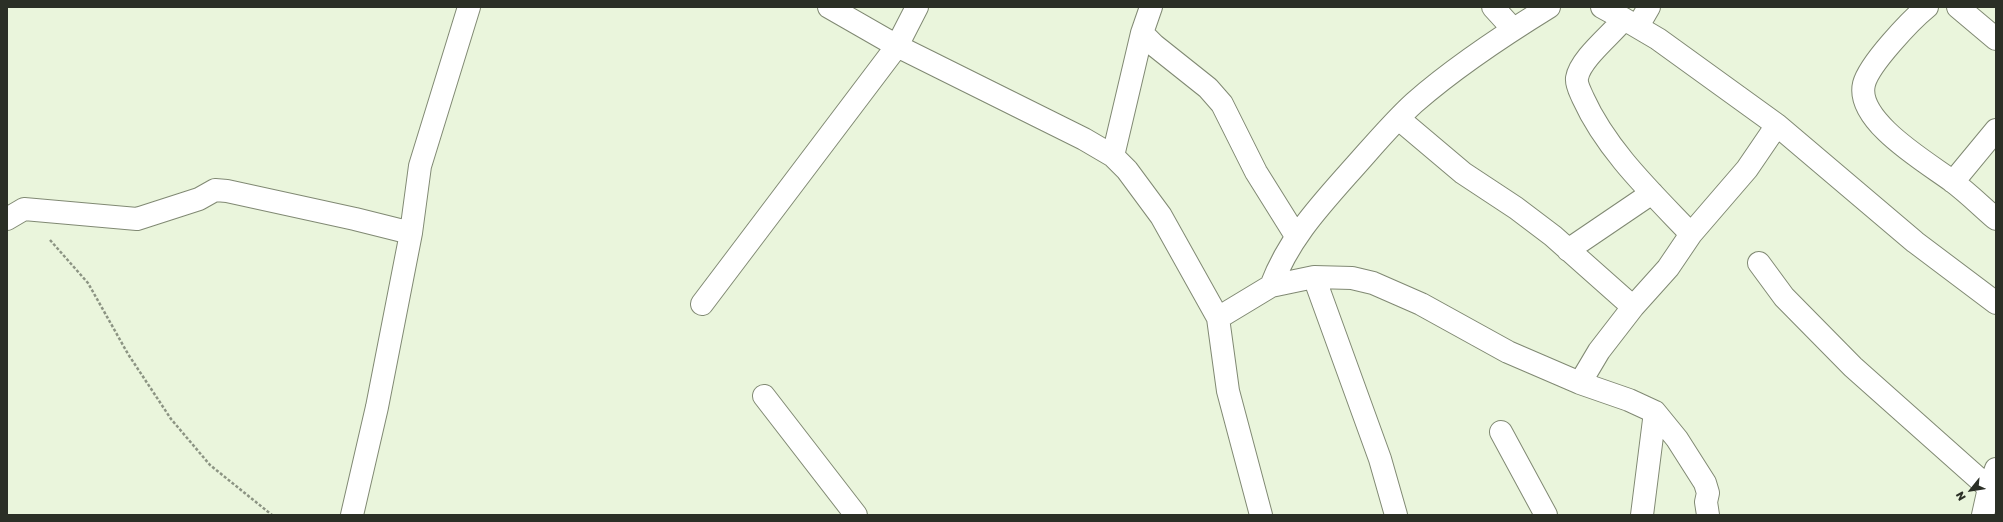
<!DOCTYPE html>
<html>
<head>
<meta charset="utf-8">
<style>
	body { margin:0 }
	#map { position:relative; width:2003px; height:522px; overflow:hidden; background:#eaf5dc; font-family:"Golos Text",sans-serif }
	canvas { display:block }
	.frame { position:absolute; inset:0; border:8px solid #2b2f26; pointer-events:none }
	.north { position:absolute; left:1951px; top:470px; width:40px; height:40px; -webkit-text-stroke:3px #eaf5dc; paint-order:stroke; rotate:240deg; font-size:11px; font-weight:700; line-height:16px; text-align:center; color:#2b2f26 }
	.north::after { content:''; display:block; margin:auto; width:14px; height:18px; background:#2b2f26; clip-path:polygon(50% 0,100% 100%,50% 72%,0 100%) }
</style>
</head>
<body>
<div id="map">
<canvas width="2003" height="522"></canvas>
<div class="frame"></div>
<div class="north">N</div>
</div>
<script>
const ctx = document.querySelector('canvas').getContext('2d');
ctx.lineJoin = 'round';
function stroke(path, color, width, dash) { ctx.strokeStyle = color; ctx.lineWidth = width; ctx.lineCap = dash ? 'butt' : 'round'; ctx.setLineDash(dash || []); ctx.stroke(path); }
const minor = new Path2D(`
	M829,7L897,46L1084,139L1113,156L1127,170L1161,216L1218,318L1228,391L1261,515
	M1493,7L1513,29
	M1602,7L1624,19C1612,34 1580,59 1577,78C1576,85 1581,93 1583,98C1607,151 1652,193 1691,234
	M1927,7C1911,20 1869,64 1864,84C1855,121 1928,163 1952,181C1968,193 1982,207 1996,219
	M1958,7L1996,39
	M1624,19L1658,39L1777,125L1915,242L1996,303
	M1638,26L1649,7
	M1142,33L1154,45L1208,88L1222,104L1256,172L1296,236
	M1399,119L1463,173L1516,208L1553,236L1633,307
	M1113,156L1142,33L1151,7
	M1953,182L1996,130
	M7,219L24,209L137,219L199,199L215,190L227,191L355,219L411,233
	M1568,250L1652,193
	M1759,263L1784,297L1853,367L1989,488
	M1314,277L1380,459L1396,515
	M1271,286C1288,241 1316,210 1348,174C1369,151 1390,125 1414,103C1455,67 1502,36 1549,7
	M702,304L897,46L917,7
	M1218,318L1271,286L1314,277L1352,278L1373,283L1421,304L1508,352L1580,383L1599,351L1633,307L1668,268L1691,234L1747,169L1777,125
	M1580,383L1629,400L1655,412L1677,439L1705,483L1708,493L1706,502L1708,515
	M764,396L856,515
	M1501,432L1546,515
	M352,515L377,407L411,233L420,166L469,7
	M1642,515L1655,412
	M1983,515L1989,488L1996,469`);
stroke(minor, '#808973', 24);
stroke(new Path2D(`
	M50,240L88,283L128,354L171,419L210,465L272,515`), '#8c9483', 2.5, [3, 2]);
stroke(minor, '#fff', 22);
</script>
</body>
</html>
